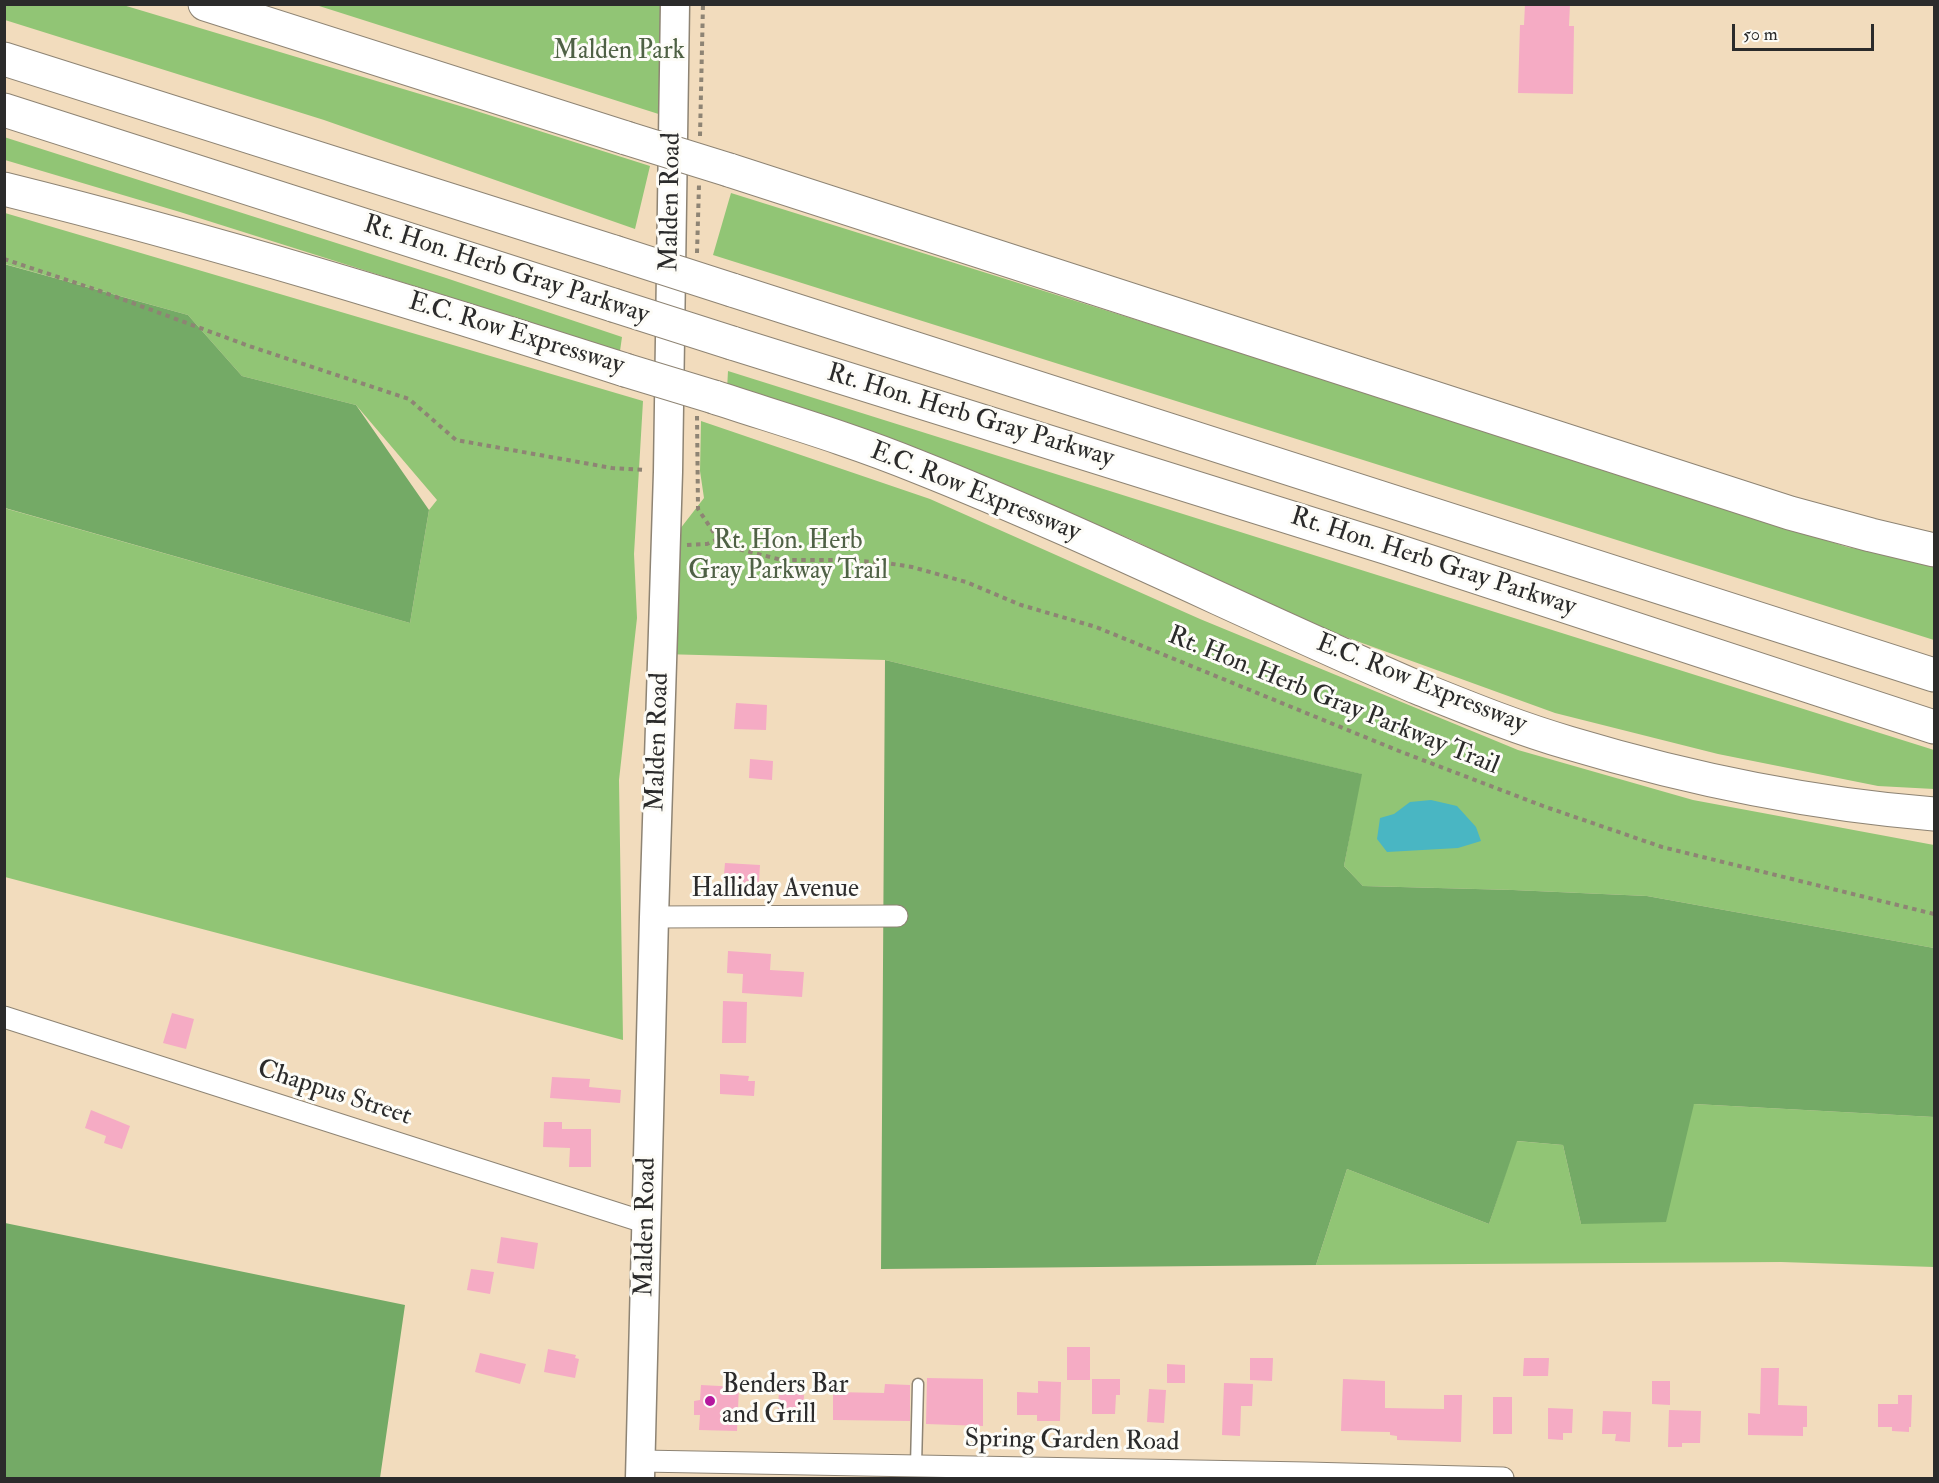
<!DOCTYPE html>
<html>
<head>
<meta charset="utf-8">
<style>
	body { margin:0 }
	#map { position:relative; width:1939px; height:1483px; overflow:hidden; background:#f2dcbd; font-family:"IM FELL Double Pica",serif }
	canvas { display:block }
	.frame { position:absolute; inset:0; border:6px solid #2b2b2b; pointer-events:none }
	.scale { position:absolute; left:1732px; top:24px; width:142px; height:27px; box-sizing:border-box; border:3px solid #2b2b2b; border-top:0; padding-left:8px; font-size:18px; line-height:21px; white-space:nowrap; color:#2b2b2b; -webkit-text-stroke:4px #fdfcf7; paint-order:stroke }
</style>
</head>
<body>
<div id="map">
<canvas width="1939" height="1483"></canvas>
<div class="frame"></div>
<div class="scale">50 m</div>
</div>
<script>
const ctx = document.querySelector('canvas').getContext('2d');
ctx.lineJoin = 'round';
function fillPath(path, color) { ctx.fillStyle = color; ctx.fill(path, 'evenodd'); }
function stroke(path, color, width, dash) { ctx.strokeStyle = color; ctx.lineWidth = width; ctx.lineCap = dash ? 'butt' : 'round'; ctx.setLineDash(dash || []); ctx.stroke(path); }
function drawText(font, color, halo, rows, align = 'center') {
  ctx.font = font + ' "IM FELL Double Pica",serif'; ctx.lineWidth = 6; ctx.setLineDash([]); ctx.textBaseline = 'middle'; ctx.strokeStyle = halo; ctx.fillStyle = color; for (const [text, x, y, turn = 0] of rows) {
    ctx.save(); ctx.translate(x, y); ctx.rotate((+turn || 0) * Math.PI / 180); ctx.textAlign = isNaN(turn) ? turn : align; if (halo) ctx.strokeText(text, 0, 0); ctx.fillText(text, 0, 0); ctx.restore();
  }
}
fillPath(new Path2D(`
	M5,4L123,5L470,109L650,166L635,229L324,120L5,20Z
	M316,5H671L668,117Z
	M4,137L446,278L622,337L620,351L180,212L5,160Z
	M731,193L1341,384L1847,547L1934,564V640L713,255Z
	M5,213L643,401L634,554L637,618L619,780L623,1040L5,877L4,508L410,623L429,510L437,500L356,405L242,376L188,315L5,264Z
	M728,371L1934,750V789L1878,786L1718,754L1555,713L1307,623L1133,540L914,449L727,390Z
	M701,421L930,499L1200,619L1518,750L1693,800L1934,845V948L1647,896L1513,890L1363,886L1344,866L1361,774L885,660L662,654L666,547L704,498L700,471Z
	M1694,1104L1934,1117V1267L1781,1262L1316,1265L1347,1169L1489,1224L1516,1141L1563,1145L1581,1224Z`), '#91c575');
fillPath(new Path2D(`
	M4,264L188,315L242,376L356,405L429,510L410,623L5,508Z
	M885,660L1362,774L1344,866L1363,886L1513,890L1647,896L1934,948V1117L1694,1104L1666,1222L1581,1224L1563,1145L1517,1141L1489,1224L1347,1169L1316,1265L881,1269Z
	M5,1223L405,1305L380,1478H5Z`), '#74aa66');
fillPath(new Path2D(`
	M1431,800L1457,806L1476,827L1481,841L1458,848L1387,852L1377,839L1380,818L1394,814L1410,802Z`), '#49b6c3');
fillPath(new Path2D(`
	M1525,4H1570L1569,26H1574L1573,94L1518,93L1520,25H1524Z
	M736,703L767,705L766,730L734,729Z
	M750,759L773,761L772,780L749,778Z
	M725,863L760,865L759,882L746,881L745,887L723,886Z
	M728,951L771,954L770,970L804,972L802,997L742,993L743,974L727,973Z
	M723,1001L747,1002L746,1043H722Z
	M172,1013L194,1019L186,1049L163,1043Z
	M720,1074L749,1076L748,1081H755L754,1096L720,1094Z
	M552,1077L590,1079L589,1087L621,1090L620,1103L550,1098Z
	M91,1110L130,1126L122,1149L104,1143L106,1136L85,1128Z
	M544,1122H562V1129H591V1167H569L570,1148L543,1147Z
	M501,1237L538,1243L534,1269L497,1263Z
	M471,1269L494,1272L490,1294L467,1290Z
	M1067,1347H1090V1380H1067Z
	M548,1349L576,1355L575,1358L579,1359L575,1378L544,1372Z
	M480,1353L526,1364L520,1384L475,1372Z
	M1250,1358H1273L1272,1381L1250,1380Z
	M1524,1358H1549L1548,1376H1523Z
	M1167,1364L1185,1365V1383H1167Z
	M1761,1368H1779L1778,1405L1807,1406V1427H1803V1436L1748,1435V1413L1760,1414Z
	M927,1378L983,1379V1426L926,1424Z
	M1092,1379H1120V1395H1116L1115,1414H1092Z
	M1343,1379L1385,1381V1408L1444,1409V1395H1462L1461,1442L1397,1440V1436L1390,1435V1432L1341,1431Z
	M1038,1381L1061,1382L1060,1421H1037V1415H1017V1392L1038,1393Z
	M1652,1381H1670V1405L1652,1404Z
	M1224,1383L1253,1384L1252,1406H1241L1240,1436L1222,1435Z
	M885,1384L910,1385V1421L833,1420V1392L884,1393Z
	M701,1385L739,1387L737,1431L699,1430L700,1415H694V1401L700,1400Z
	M779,1389L798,1390L797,1394L804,1395L803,1412L778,1410Z
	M1149,1389L1166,1390L1164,1423L1147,1422Z
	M1898,1395H1912L1911,1427H1909V1432L1892,1431V1427H1878V1404H1898Z
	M1493,1397H1512V1434H1493Z
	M1548,1408L1573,1409L1572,1433H1563V1440L1548,1439Z
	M1669,1410L1701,1411L1700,1443H1682V1447H1668Z
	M1603,1411L1631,1412L1630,1442L1615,1441L1616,1434H1602Z`), '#f5abc4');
const service = new Path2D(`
	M916,1466L918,1384`);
const minor = new Path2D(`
	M654,917L897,916
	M4,1017L647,1223
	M641,1461L1307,1473L1503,1478`);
const secondary = new Path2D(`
	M640,1478L654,917L668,472L675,4`);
const motorway = new Path2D(`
	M205,4L626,138
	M4,59L614,252
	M4,110L613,305
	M729,170L1790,513L1871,535L1934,550
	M4,189C214,241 420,304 625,370
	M732,290L1934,675
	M732,343L1388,548L1934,727
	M714,397C781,419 850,439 916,466C1085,533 1249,615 1416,687C1466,707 1517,728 1569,743C1689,779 1810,804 1934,814`);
stroke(service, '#8e8474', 13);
stroke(minor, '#8e8474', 23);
stroke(secondary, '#8e8474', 31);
stroke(motorway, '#8e8474', 35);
stroke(new Path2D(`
	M700,136L703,4
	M697,253L699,185
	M4,259L100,291L249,346L409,399L456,440L612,468L646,470
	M697,416L698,509L718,539L738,549L782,560H845L887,563L912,567L966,582L1021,605L1096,627L1399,751L1543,806L1662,847L1934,914
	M687,545L707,544L718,539`), '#8e8474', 4, [4.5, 4.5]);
stroke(service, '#fff', 10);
stroke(minor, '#fff', 21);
stroke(secondary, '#fff', 28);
stroke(motorway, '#fff', 33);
const motorwayBridge = new Path2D(`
	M626,138L729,170
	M614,252L732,290
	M613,305L732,343
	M625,370L714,397`);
stroke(motorwayBridge, '#8e8474', 35, []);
stroke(motorwayBridge, '#fff', 33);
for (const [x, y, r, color] of [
	[710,1401,6,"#b5179e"]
]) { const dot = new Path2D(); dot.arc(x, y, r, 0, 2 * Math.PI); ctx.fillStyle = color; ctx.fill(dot); stroke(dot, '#fdfcf7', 2); }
drawText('26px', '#4f6145', '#fdfcf7', [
	["Malden Park",619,52],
	["Rt. Hon. Herb",788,542],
	["Gray Parkway Trail",788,572]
]);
drawText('26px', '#2b2b2b', '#fdfcf7', [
	["Malden Road",672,202,-89],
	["Rt. Hon. Herb Gray Parkway",506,271,18],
	["E.C. Row Expressway",516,335,17],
	["Rt. Hon. Herb Gray Parkway",970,417,17],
	["E.C. Row Expressway",975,493,22],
	["Rt. Hon. Herb Gray Parkway",1433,563,18],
	["E.C. Row Expressway",1421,685,22],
	["Rt. Hon. Herb Gray Parkway Trail",1333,702,22],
	["Malden Road",659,742,-88],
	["Halliday Avenue",775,890],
	["Chappus Street",334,1094,18],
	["Malden Road",647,1227,-89],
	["Spring Garden Road",1072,1442,1]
]);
drawText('26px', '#2b2b2b', '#fdfcf7', [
	["Benders Bar",722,1386],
	["and Grill",722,1416]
], 'left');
</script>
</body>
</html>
